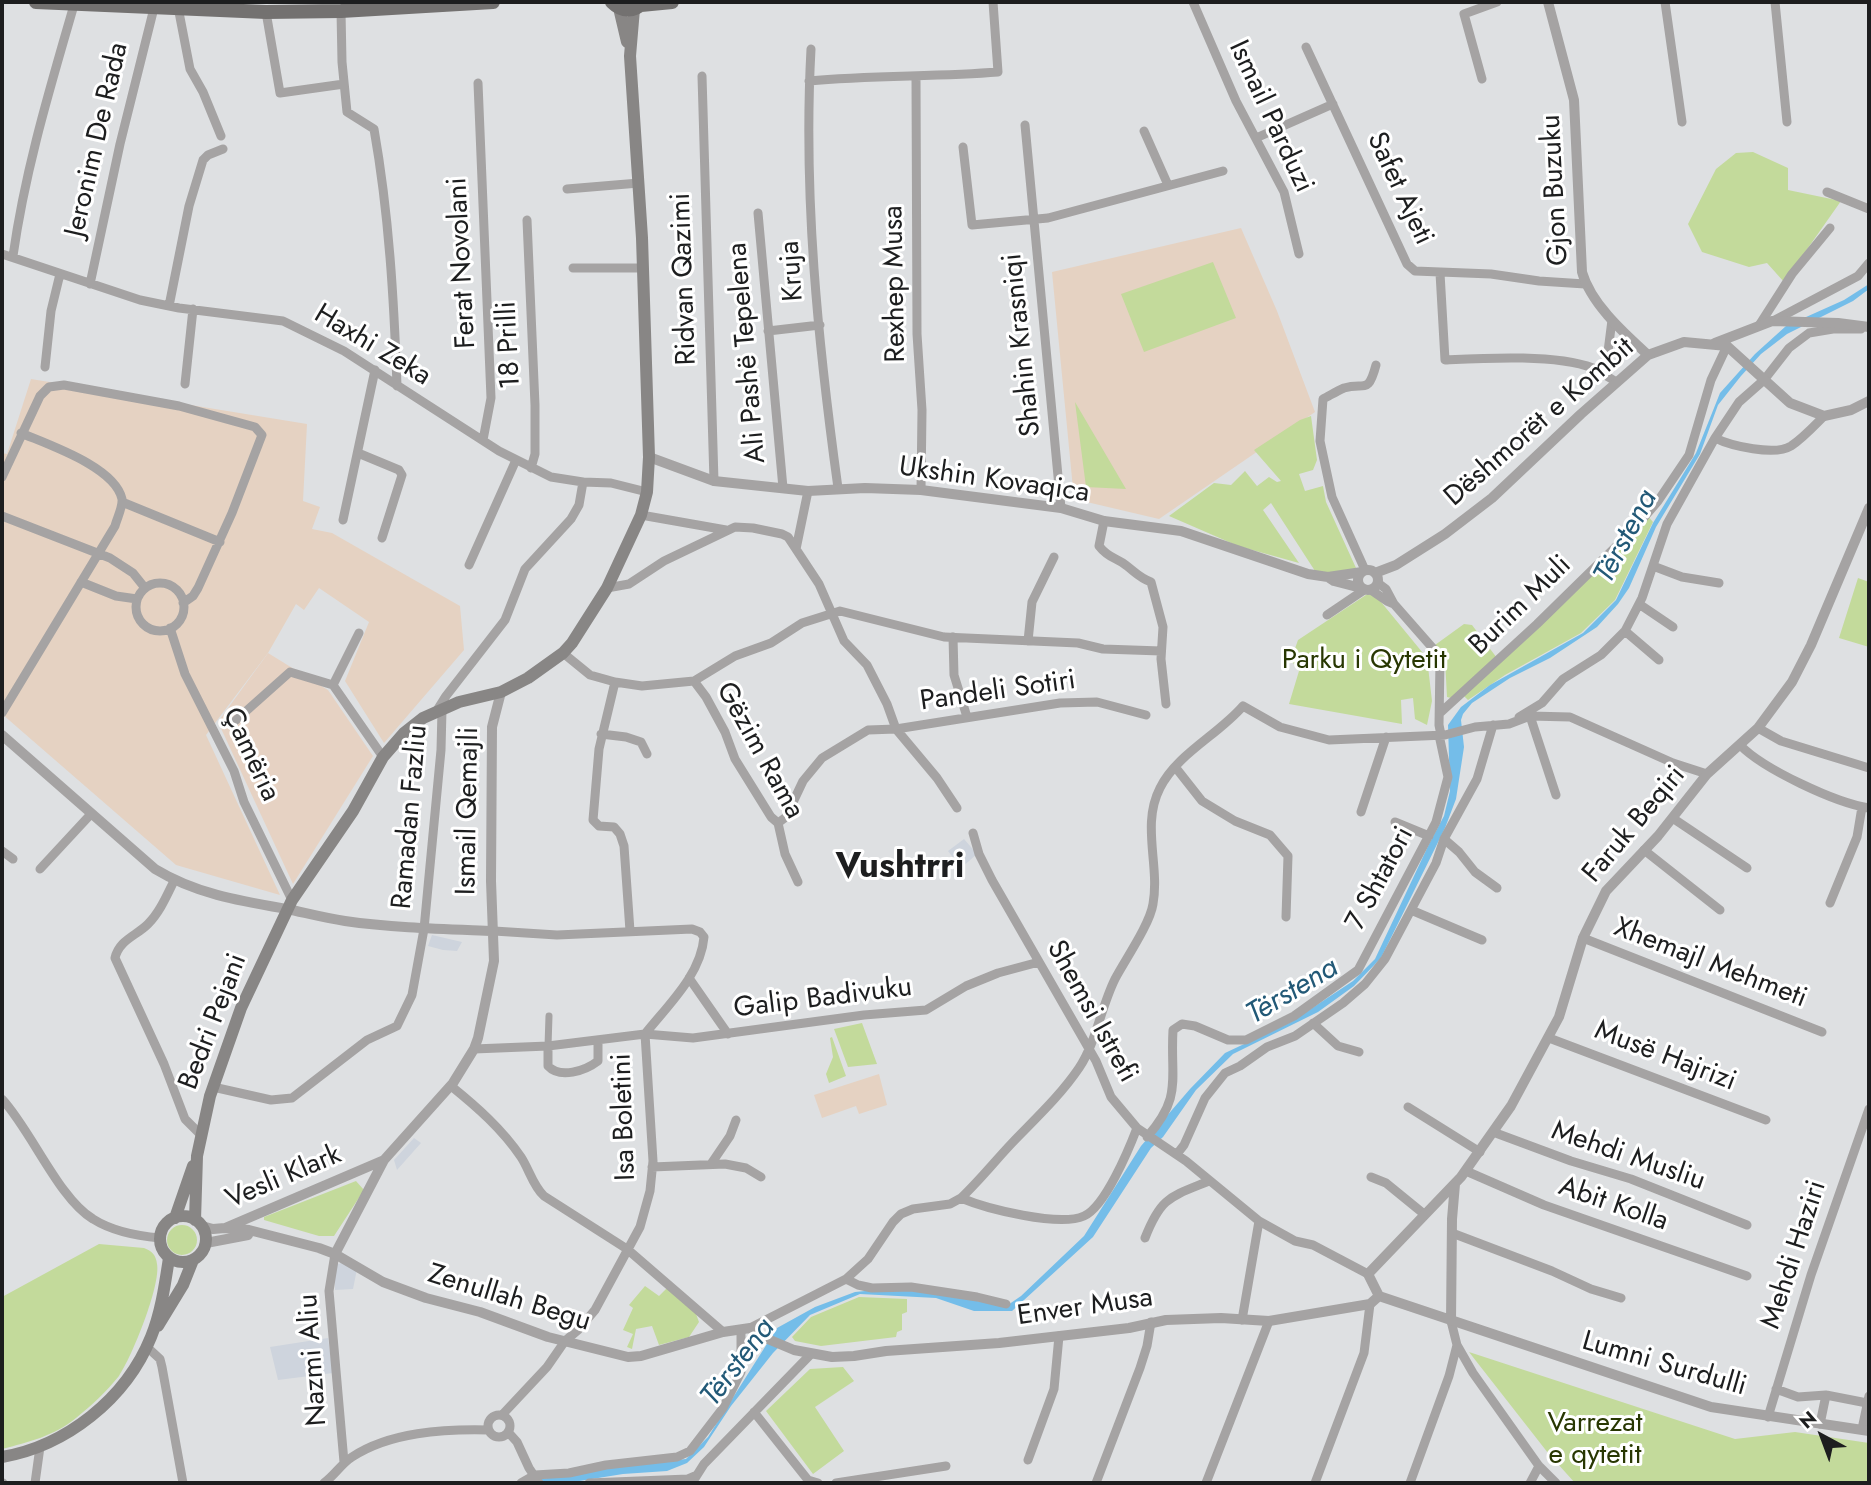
<!DOCTYPE html>
<html>
<head>
<meta charset="utf-8">
<style>
	body { margin:0 }
	#map { position:relative; width:1871px; height:1485px; overflow:hidden; background:#dee0e2; font-family:Jost,sans-serif }
	canvas { display:block }
	.frame { position:absolute; inset:0; border:4px solid #1d1e1f; pointer-events:none }
	.north { position:absolute; left:1787px; top:1401px; width:70px; height:70px; -webkit-text-stroke:5px #fff; paint-order:stroke; rotate:319deg; font-size:19px; font-weight:700; line-height:28px; text-align:center; color:#1d1e1f }
	.north::after { content:''; display:block; margin:auto; width:24px; height:32px; background:#1d1e1f; clip-path:polygon(50% 0,100% 100%,50% 72%,0 100%) }
</style>
</head>
<body>
<div id="map">
<canvas width="1871" height="1485"></canvas>
<div class="frame"></div>
<div class="north">N</div>
</div>
<script>
const ctx = document.querySelector('canvas').getContext('2d');
ctx.lineJoin = 'round';
function fillPath(path, color) { ctx.fillStyle = color; ctx.fill(path, 'evenodd'); }
function stroke(path, color, width, dash) { ctx.strokeStyle = color; ctx.lineWidth = width; ctx.lineCap = dash ? 'butt' : 'round'; ctx.setLineDash(dash || []); ctx.stroke(path); }
function drawText(font, color, halo, rows, align = 'center') {
  ctx.font = font + ' Jost,sans-serif'; ctx.lineWidth = 6; ctx.setLineDash([]); ctx.textBaseline = 'middle'; ctx.strokeStyle = halo; ctx.fillStyle = color; for (const [text, x, y, turn = 0] of rows) {
    ctx.save(); ctx.translate(x, y); ctx.rotate((+turn || 0) * Math.PI / 180); ctx.textAlign = isNaN(turn) ? turn : align; if (halo) ctx.strokeText(text, 0, 0); ctx.fillText(text, 0, 0); ctx.restore();
  }
}
fillPath(new Path2D(`
	M964,839L977,854L961,868L948,851Z
	M432,935L462,942L457,951L443,950L428,946Z
	M414,1138L421,1143L397,1170L394,1160Z
	M343,1261L357,1269L353,1289L335,1290V1262L339,1264Z
	M328,1338L333,1373L278,1380L270,1347Z`), '#ced4dd');
fillPath(new Path2D(`
	M1241,228L1277,311L1315,412L1159,519L1074,499L1052,272Z
	M31,379L307,424L303,501L320,507L312,529L332,533L460,606L464,650L384,743L345,681L369,622L319,588L304,610L296,604L268,653L206,735L280,895L176,865L2,714V453L7,454Z
	M879,1074L887,1105L859,1114L856,1106L822,1118L814,1095Z`), '#e5d2c2');
fillPath(new Path2D(`
	M268,653L328,690L373,756L293,884L218,722Z`), '#e6d2c3');
fillPath(new Path2D(`
	M1753,152L1788,168V190L1841,201L1784,282L1767,263L1749,267L1702,252L1688,224L1716,169L1736,153Z
	M1213,262L1236,318L1144,352L1121,294Z
	M1075,402L1126,489L1086,487Z
	M1311,416L1317,460L1313,470L1299,474L1305,491L1323,486L1326,502L1356,568L1353,575L1315,571L1271,503L1263,510L1299,563L1238,546L1169,516L1214,483L1231,485L1245,471L1257,486L1269,477L1277,482L1281,481L1254,450L1300,420Z
	M1647,515L1653,522L1615,600L1581,633L1505,675L1468,700L1463,695Z
	M1858,578L1869,582V647L1839,638Z
	M1372,591L1427,658L1432,701L1427,725L1415,719L1413,698L1401,700L1402,724L1289,704L1299,671L1291,660L1298,640Z
	M1464,624L1472,625L1497,658L1451,698L1447,697L1445,660L1435,645Z
	M862,1023L877,1064L848,1067L834,1029Z
	M832,1037L846,1076L829,1083L826,1074L833,1057L830,1038Z
	M356,1181L364,1190L334,1236H319L264,1220V1217Z
	M167 1240a15 15 0 1 1 30 0a15 15 0 1 1-30 0Z
	M99,1244L144,1248C152,1251 156,1255 157,1264C161,1285 132,1357 119,1376C107,1391 91,1406 76,1418C54,1436 29,1442 2,1449V1297Z
	M645,1286L659,1296L668,1287L696,1314L699,1322L689,1337L659,1345L652,1326L636,1329L632,1349L627,1347L633,1334L623,1330L633,1308L629,1305Z
	M859,1297L907,1299V1312L902,1314V1330L897,1332L896,1337L821,1346L795,1341L792,1337L811,1317Z
	M1469,1352L1735,1439L1795,1432L1869,1443V1483H1575L1548,1453Z
	M843,1367L854,1381L815,1407L844,1451L813,1474L766,1411L810,1369Z`), '#c3da9b');
fillPath(new Path2D(`
	M1869,284V289L1853,301L1787,334L1761,354L1741,376L1718,405L1700,454L1656,527L1629,588L1618,604L1597,627L1550,658L1510,678L1472,703L1463,714L1461,720L1464,747L1456,799L1445,828L1381,958L1354,986L1318,1012L1233,1054L1196,1090L1163,1137L1151,1148L1093,1237L1012,1311H974L936,1298L860,1294L810,1315L773,1353L731,1406L704,1447L687,1463L667,1471L623,1474L567,1483H532L542,1479L609,1467L686,1459L708,1437L777,1328L815,1307L855,1292L885,1289L932,1291L1005,1307L1021,1296L1084,1236L1141,1146L1190,1089L1225,1053L1291,1022L1353,981L1375,959L1429,844L1444,816L1450,791L1448,725L1461,707L1490,685L1583,633L1616,600L1653,523L1696,453L1720,393L1755,354L1786,326L1844,300Z`), '#74bde9');
stroke(new Path2D(`
	M548,1046L549,1016`), '#a5a3a3', 7);
stroke(new Path2D(`
	M1193,2L1236,101L1284,192L1299,254
	M1665,2L1682,122
	M1775,2L1787,122
	M178,7L190,69L203,92L221,136
	M341,11L342,62L347,112L374,129C389,214 394,300 397,386
	M266,12L280,93L344,84
	M1306,47L1407,264L1415,271L1491,274L1539,281L1585,284
	M811,49C803,195 818,343 838,488
	M702,76L714,481
	M916,78L917,334L922,410L921,490
	M1482,79L1464,14L1497,2
	M809,81C872,75 935,77 998,72L993,2
	M478,83L491,398L483,440
	M1025,125L1061,508
	M1144,131L1168,185
	M1256,138L1333,104
	M963,147L972,225L1048,218L1223,171
	M567,189L639,183
	M1827,192L1869,209
	M758,213L783,488
	M527,220L535,405V454L531,468
	M2,254L140,300L179,308L283,321L344,351L499,451L551,477L583,482L611,483L647,492
	M13,256C25,170 50,88 74,5
	M573,268H643
	M1440,273L1445,360C1486,358 1555,354 1593,368C1601,372 1609,378 1617,382
	M90,284L120,144L154,8
	M169,306L189,206L203,160L208,155L223,149
	M1773,321L1858,276L1869,263
	M1760,324L1792,274L1830,228
	M768,331L820,325
	M45,367L51,311L60,274
	M1605,375L1612,320
	M185,384L193,309
	M1715,438C1731,446 1775,456 1791,446C1803,438 1814,426 1824,416
	M358,453L399,470L402,475L382,538
	M2,477L40,396L49,387L64,385L179,406L255,427L262,435L232,513L198,588L193,596L183,603
	M122,502L220,542
	M641,515L726,530
	M2,516L110,558L133,573L145,588
	M343,520L375,370
	M1104,521L1099,546C1109,559 1116,557 1127,566C1136,573 1140,578 1151,582L1163,627L1161,659L1166,704
	M796,549L808,491
	M469,565L516,460
	M1653,566L1682,577L1719,583
	M1365,570L1332,497L1320,441L1323,399C1329,396 1337,391 1344,388C1365,382 1368,395 1376,365
	M81,582L116,596L137,599
	M1378,583L1386,589L1394,604L1437,653L1440,660L1439,725L1441,735
	M136 607a24 24 0 1 1 48 0a24 24 0 1 1-48 0Z
	M607,588L629,584L664,561L735,527L753,528L782,534L788,537L819,584L844,641L867,665L887,704L896,729L937,778L957,808
	M1371,590L1387,601L1394,604
	M1639,604L1673,627
	M1327,615L1364,590
	M170,628L185,674L234,771L244,802L292,900
	M1625,631L1659,660
	M953,637L954,675L967,717
	M1028,641L1032,602L1054,557
	M563,653L590,675L615,682L642,686L694,681L735,656L771,643L802,623L840,611L944,637L1078,643L1103,649L1161,651
	M694,681L706,697L725,732L735,759L771,817L778,823L785,854L798,882
	M615,682L599,749L593,820L599,826L614,827L620,834L624,846L630,931
	M333,685L359,633
	M436,712L446,696L505,620L525,569L571,519L579,505L583,482
	M2,713L115,526C117,518 123,507 122,499C115,467 49,445 21,433
	M1440,713L1537,624L1634,529L1658,501L1689,455L1711,380L1727,346
	M1530,716L1556,795
	M1519,717L1542,703L1563,679L1601,655L1625,631L1642,598L1667,524L1715,438L1739,402L1764,380L1789,348L1809,333L1833,329H1861
	M235,721L290,672L333,685L383,757
	M1758,728L1781,741L1869,768
	M601,734L626,737L641,742L647,754
	M1740,745C1763,769 1836,803 1869,808
	M1176,768L1202,801L1235,821L1270,835L1288,856L1286,917
	M1361,812L1386,737
	M1674,819L1747,868
	M1395,822L1429,836
	M778,823L786,817L803,781L822,758L868,730L896,729L1060,703L1097,702L1146,715
	M973,833L979,854L992,880L1096,1061L1111,1097L1137,1128L1186,1161L1259,1221L1295,1241L1313,1245L1368,1274
	M1444,839L1459,852L1475,872L1497,888
	M1644,850L1720,910
	M2,851L13,859
	M40,869L91,814
	M174,881C167,895 160,912 148,924C136,936 119,940 115,958L164,1064L185,1119L201,1135
	M1830,903L1857,837L1862,807
	M1411,910L1482,940
	M494,931L557,935L692,929L700,932L704,937C701,975 667,1006 645,1034
	M1583,938L1822,1032
	M689,978L728,1034
	M1313,1023L1338,1046L1359,1052
	M1549,1038L1766,1120
	M548,1046V1066C560,1079 585,1071 598,1061V1041
	M474,1049L548,1046L645,1034L693,1038L864,1015L926,1010L966,986L998,973L1039,962
	M451,1086C477,1107 502,1129 521,1157C529,1169 533,1186 544,1196L627,1249L723,1332
	M213,1087L271,1100L292,1098L367,1040L397,1026L412,995L424,929L441,750L442,710
	M2,1099C31,1130 59,1199 93,1219C112,1231 137,1236 160,1238
	M1408,1107L1480,1152
	M1493,1132L1571,1161L1631,1179L1747,1225
	M1147,1137C1183,1096 1170,1080 1173,1030L1182,1024L1195,1026L1228,1040H1246L1294,1016L1358,970L1436,822L1448,777L1439,735
	M1177,1154L1184,1145L1205,1098L1225,1073L1240,1066L1267,1047L1295,1036L1343,1003L1365,984L1385,959L1436,863L1444,839L1477,779L1493,725
	M711,1164L730,1136L736,1120
	M652,1167L725,1164L746,1168L761,1177
	M1466,1171L1544,1205L1747,1276
	M1371,1177L1386,1183L1424,1214
	M961,1198C987,1209 1059,1227 1084,1216C1105,1207 1129,1149 1137,1128
	M1452,1233L1552,1271L1591,1289L1621,1298
	M1145,1238C1161,1197 1170,1197 1209,1181
	M335,1254L329,1291L344,1462
	M846,1279L858,1285L872,1288L911,1287L977,1297L1006,1304
	M1242,1320L1259,1221
	M1451,1321L1457,1345L1473,1373L1539,1466L1556,1483
	M750,1328L846,1279L868,1259L893,1222L901,1214L913,1209L950,1204L961,1198C979,1181 995,1161 1012,1143C1035,1119 1060,1096 1079,1068C1096,1043 1101,1007 1115,979C1125,960 1150,924 1153,904C1160,865 1141,825 1160,788C1177,754 1218,735 1243,706L1280,727L1329,740L1445,735L1475,727L1509,724L1530,716L1570,717L1673,763L1707,774
	M147,1347L160,1359L162,1367L183,1483
	M1776,1389L1798,1397L1826,1395L1867,1403
	M754,1412L808,1480L818,1483
	M502,1415L547,1367L565,1341L578,1330L595,1310L640,1227L650,1191L653,1161L645,1034
	M488 1426a11 11 0 1 1 22 0a11 11 0 1 1-22 0Z
	M1768,1417L1811,1275L1869,1109
	M1820,1424L1826,1395
	M1862,1429L1869,1396
	M508,1432L517,1442L529,1468L539,1483
	M1028,1460L1054,1389L1059,1336
	M2,1483H3
	M35,1483L40,1447
	M324,1483C335,1475 341,1464 352,1457C390,1432 443,1429 488,1430
	M521,1483L535,1475L569,1473L606,1465L677,1457L690,1451L723,1408L741,1372V1331
	M589,1483L688,1479L695,1476
	M692,1483L704,1464L811,1354
	M836,1483L946,1466
	M1096,1483L1140,1368L1147,1346L1151,1322
	M1206,1483L1269,1321
	M1315,1483L1364,1353L1370,1304
	M1410,1483L1449,1376L1457,1345
	M1530,1483L1539,1466`), '#a5a3a3', 9);
stroke(new Path2D(`
	M1548,2L1574,100L1582,272C1591,304 1624,333 1648,355
	M1715,343L1772,321L1838,323L1869,327
	M649,457L714,481L808,491L865,488L921,490L1061,508L1104,521L1181,531L1308,574L1328,577L1362,572
	M1869,508L1811,645L1792,682L1758,728L1707,774L1658,836L1606,891L1583,938L1559,1017L1511,1106L1461,1177L1368,1274L1379,1296L1711,1407L1869,1431
	M1358 580a10 10 0 1 1 20 0a10 10 0 1 1-20 0Z
	M1375,573L1396,565L1445,534L1492,498L1581,414L1648,355L1684,342L1727,346L1790,403L1824,416L1851,410L1869,401
	M1328,577L1334,581L1361,588
	M2,735L155,869C196,894 240,901 287,909C306,913 325,918 345,921C394,928 444,929 494,931
	M202,1226L213,1229L225,1228L384,1160
	M225,1228L249,1230L319,1248L335,1254L383,1282L426,1298L480,1312L548,1337L628,1357L641,1356L723,1332L750,1328L763,1337L794,1350L832,1357L854,1356L886,1351L999,1343L1129,1328L1166,1320L1221,1318L1269,1321L1370,1304L1379,1296
	M206,1243L248,1235
	M335,1254L384,1160L453,1083L474,1049L478,1038L494,961L491,881L492,727L501,692
	M1451,1321L1452,1219L1455,1184`), '#a5a3a3', 10);
stroke(new Path2D(`
	M619,8L627,42
	M160 1239a23 23 0 1 1 46 0a23 23 0 1 1-46 0Z
	M175,1218L193,1166
	M195,1220L197,1156L210,1096L241,1008L292,900L353,811L383,757L404,733L423,718L459,702L501,692L528,678L563,653L572,643L607,588L641,515L647,492L649,457L642,238L630,56L634,9
	M158,1326L183,1285L193,1260
	M2,1457C66,1446 126,1399 151,1337C161,1313 165,1284 169,1258`), '#888685', 12);
stroke(new Path2D(`
	M36,2L266,12L341,11L493,2
	M612,2C622,12 634,12 644,2
	M641,5L672,2`), '#737170', 14);
drawText('28px', '#1d1e1f', '#fff', [
	["Ismail Parduzi",1270,117,65],
	["Jeronim De Rada",98,140,-77],
	["Safet Ajeti",1399,189,65],
	["Gjon Buzuku",1556,190,-93],
	["Ferat Novolani",463,263,-93],
	["Kruja",793,271,-94],
	["Ridvan Qazimi",685,279,-92],
	["Rexhep Musa",896,284,-91],
	["18 Prilli",510,345,-93],
	["Shahin Krasniqi",1023,345,-96],
	["Haxhi Zeka",372,346,31],
	["Ali Pashë Tepelena",748,353,-95],
	["Dëshmorët e Kombit",1540,423,-41],
	["Ukshin Kovaqica",994,481,8],
	["Burim Muli",1521,606,-44],
	["Pandeli Sotiri",998,692,-8],
	["Gëzim Rama",759,751,61],
	["Çamëria",250,755,65],
	["Ismail Qemajli",469,811,-89],
	["Ramadan Fazliu",411,817,-85],
	["Faruk Beqiri",1635,825,-50],
	["7 Shtatori",1381,879,-62],
	["Xhemajl Mehmeti",1710,964,21],
	["Galip Badivuku",823,999,-7],
	["Shemsi Istrefi",1091,1012,61],
	["Bedri Pejani",214,1022,-69],
	["Musë Hajrizi",1665,1057,21],
	["Isa Boletini",625,1117,-92],
	["Mehdi Musliu",1628,1157,19],
	["Vesli Klark",284,1178,-23],
	["Abit Kolla",1613,1205,19],
	["Mehdi Haziri",1795,1255,-72],
	["Zenullah Begu",509,1299,17],
	["Enver Musa",1085,1308,-8],
	["Nazmi Aliu",314,1360,-94],
	["Lumni Surdulli",1664,1365,16]
]);
drawText('28px', '#283702', '#fff', [
	["Parku i Qytetit",1364,661],
	["Varrezat",1595,1424],
	["e qytetit",1595,1456]
]);
drawText('italic 30px', '#225977', '#fff', [
	["Tërstena",1627,537,-62],
	["Tërstena",1293,992,-31],
	["Tërstena",739,1363,-53]
]);
drawText('bold 35px', '#1d1e1f', '#fff', [
	["Vushtrri",900,869]
]);
</script>
</body>
</html>
